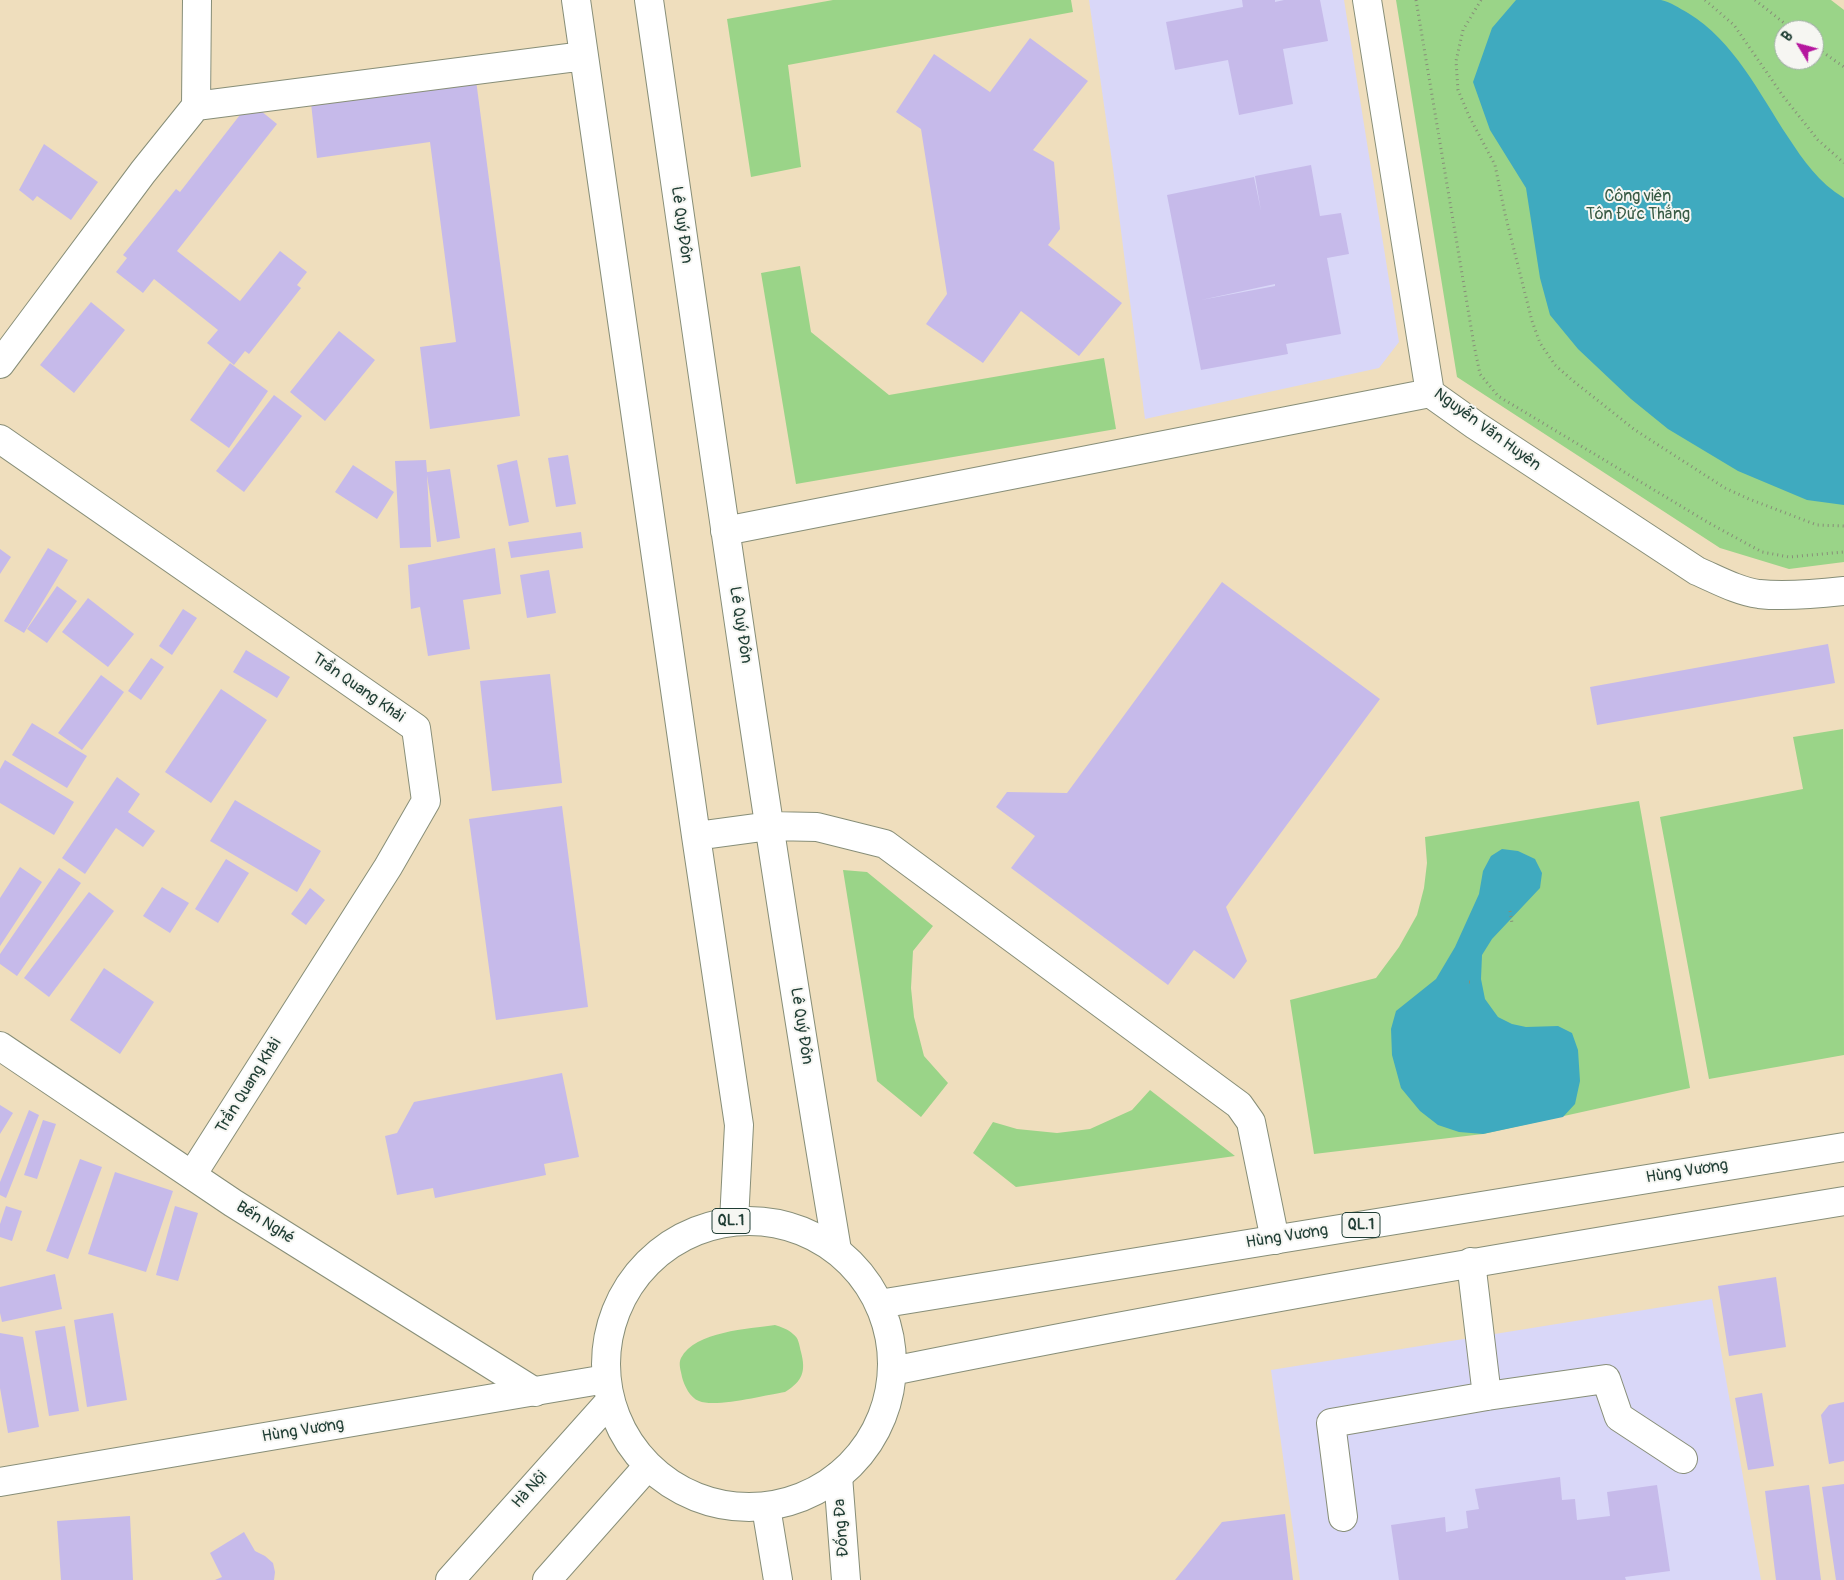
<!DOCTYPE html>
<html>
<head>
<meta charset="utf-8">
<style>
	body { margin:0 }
	#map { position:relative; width:1844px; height:1580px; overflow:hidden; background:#efdebd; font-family:Pangolin,sans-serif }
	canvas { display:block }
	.north { position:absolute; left:1774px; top:20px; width:50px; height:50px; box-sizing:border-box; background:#f6f6f2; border:1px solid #a0aca6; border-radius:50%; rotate:307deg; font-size:14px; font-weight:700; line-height:20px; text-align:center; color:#1f3d34 }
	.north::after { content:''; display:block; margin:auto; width:18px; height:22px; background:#b5179e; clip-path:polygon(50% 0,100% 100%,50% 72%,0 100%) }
</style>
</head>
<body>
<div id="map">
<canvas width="1844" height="1580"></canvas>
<div class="north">B</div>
</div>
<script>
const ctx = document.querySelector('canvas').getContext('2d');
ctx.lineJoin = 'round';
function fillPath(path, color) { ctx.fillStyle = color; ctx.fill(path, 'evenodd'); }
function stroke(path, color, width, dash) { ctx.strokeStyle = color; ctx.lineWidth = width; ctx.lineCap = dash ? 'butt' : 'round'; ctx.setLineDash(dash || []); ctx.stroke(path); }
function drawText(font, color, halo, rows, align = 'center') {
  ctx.font = font + ' Pangolin,sans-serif'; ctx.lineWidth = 4; ctx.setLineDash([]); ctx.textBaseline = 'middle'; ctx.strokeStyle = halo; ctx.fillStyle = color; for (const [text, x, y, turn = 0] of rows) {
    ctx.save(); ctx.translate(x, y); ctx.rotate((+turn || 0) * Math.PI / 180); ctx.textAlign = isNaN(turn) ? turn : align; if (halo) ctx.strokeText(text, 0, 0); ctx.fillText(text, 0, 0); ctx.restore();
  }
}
fillPath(new Path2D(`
	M1089,0H1344L1399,342L1379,368L1145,419L1113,168Z
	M1712,1299L1761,1580H1300L1271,1370Z`), '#d9d7f8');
fillPath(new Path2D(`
	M833,0H1071L1073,12L788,65L801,167L751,177L727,19Z
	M1396,0H1831L1844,10V562L1789,569L1720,548L1457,377ZM1784,30H1814V60H1784Z
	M800,266L811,332L889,395L1104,358L1116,429L796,484L761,273Z
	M1843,729L1844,1055L1709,1079L1660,817L1803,789L1793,737Z
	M1639,801L1690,1088L1483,1134L1314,1154L1290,1000L1376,978L1399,947L1417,915L1424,888L1427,863L1425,837Z
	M843,870L867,872L933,926L913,951L911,988L914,1017L924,1056L948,1083L921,1117L877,1081Z
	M1150,1090L1235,1156L1016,1187L973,1153L993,1122L1017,1129L1057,1133L1090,1129L1132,1110Z
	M775,1325C781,1327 788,1329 793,1334C799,1338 799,1345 801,1352C806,1371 803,1381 785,1392C766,1395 715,1408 699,1401C690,1398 684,1385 682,1377C681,1371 678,1364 681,1358C695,1331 749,1329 775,1325Z`), '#9ad488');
fillPath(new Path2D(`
	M1516,0H1661C1671,2 1679,8 1688,13C1734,41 1759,93 1788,137C1803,160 1819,183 1844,198V505L1807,500L1738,471L1668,429L1631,399L1578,349L1550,315L1540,278L1526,188L1490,130L1473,82L1492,28Z
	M1502,849L1518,851L1535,859L1542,873L1540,888L1492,939L1482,955L1481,979L1485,999L1498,1017L1512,1024L1526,1027L1558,1026L1572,1033L1578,1050L1580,1081L1575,1104L1563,1117L1483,1134L1459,1132L1438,1125L1420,1111L1401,1088L1392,1055L1391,1029L1396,1011L1436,979L1455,947L1479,894L1483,871L1491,856Z`), '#3faabf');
fillPath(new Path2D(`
	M1242,0H1275V2L1284,0H1320L1328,41L1283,49L1293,104L1239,115L1228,60L1175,70L1166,22L1243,7Z
	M1030,38L1088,81L1033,150L1054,162L1060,229L1048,245L1122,303L1079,356L1021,311L983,363L926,324L947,294L921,129L896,112L934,54L990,92Z
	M476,80L520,416L430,429L420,347L456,342L430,142L317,158L311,103Z
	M250,102L277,124L177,251L240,301L280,251L307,272L297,285L301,288L249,354L245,351L234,365L207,343L218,330L154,279L143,293L116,272L127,258L123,255L176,189L180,192Z
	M44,144L98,182L71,220L37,196L33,201L19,190Z
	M1311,165L1320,216L1341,213L1349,254L1327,258L1341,334L1286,344L1288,354L1201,370L1167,195L1254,177L1261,211L1255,176ZM1275,284V286L1201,300Z
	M91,302L125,330L74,393L40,365Z
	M339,331L375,360L325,421L290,392Z
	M230,363L268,391L229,448L190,420Z
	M274,395L302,416L244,492L216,471Z
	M568,455L576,504L556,507L548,458Z
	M426,460L427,472L450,469L460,538L437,542L427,475L431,547L400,548L395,461Z
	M517,460L529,522L509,526L497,465Z
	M353,465L394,492L377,519L335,492Z
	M581,532L583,548L511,558L508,542Z
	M48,548L68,560L24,633L4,621Z
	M495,548L501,594L463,600L470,649L428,656L420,607L411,609L408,565Z
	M0,549L11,557L0,574Z
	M549,570L556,613L527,618L520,575Z
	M1222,582L1380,699L1226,907L1247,961L1234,979L1194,950L1168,985L1011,868L1035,836L996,807L1007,792L1067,793Z
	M57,586L77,601L47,643L27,629Z
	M88,598L134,634L108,667L62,632Z
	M183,609L197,618L172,655L159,646Z
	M1828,644L1835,683L1597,725L1590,687Z
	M246,650L290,677L277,698L233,672Z
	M151,658L164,667L141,700L128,691Z
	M550,674L562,783L492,791L480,681Z
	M101,675L124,692L82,750L58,733Z
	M221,689L267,720L211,803L165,772Z
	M32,723L87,756L67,788L12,755Z
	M5,760L74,802L54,835L0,803V769Z
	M117,777L140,794L128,812L155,831L143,847L116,828L85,874L62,858Z
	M235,800L321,851L297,892L210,841Z
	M562,806L588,1007L496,1020L469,819Z
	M226,859L249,873L218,923L195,909Z
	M20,867L42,882L0,946V898Z
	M59,868L81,883L17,976L0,964V954Z
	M162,887L189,903L170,933L143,916Z
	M310,888L325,900L306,925L291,914Z
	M89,892L114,911L49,997L24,978Z
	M104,968L154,1002L120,1054L70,1020Z
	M562,1073L579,1157L544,1164L546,1175L435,1198L433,1188L397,1195L385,1136L397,1133L414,1102Z
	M0,1105L13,1113L0,1134Z
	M29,1110L39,1115L6,1198L0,1195V1182Z
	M43,1120L56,1124L37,1179L24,1175Z
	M80,1159L102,1167L68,1259L46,1251Z
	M115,1172L173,1191L146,1272L88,1254Z
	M6,1206L22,1211L12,1241L0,1237V1224Z
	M175,1206L198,1213L178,1281L156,1275Z
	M55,1274L62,1309L2,1322L0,1313V1287Z
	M1776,1277L1786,1347L1729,1356L1718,1286Z
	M113,1313L127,1400L87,1407L74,1320Z
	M65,1326L79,1411L49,1416L35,1331Z
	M0,1333L23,1337L39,1427L8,1433L0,1388Z
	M1762,1393L1774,1466L1748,1470L1735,1398Z
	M1844,1402V1461L1829,1464L1821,1415L1829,1405Z
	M1560,1477L1562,1500L1575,1499L1577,1520L1610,1516L1607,1492L1657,1485L1670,1571L1625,1577L1626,1580H1399L1391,1525L1445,1517L1446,1532L1468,1528L1466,1511L1479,1509L1475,1489Z
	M1844,1484V1580H1836L1822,1487Z
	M1809,1485L1821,1580H1776L1765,1491Z
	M1285,1514L1293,1580H1175L1222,1522Z
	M130,1516L133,1580H61L57,1521Z
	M244,1532L255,1551L265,1556L273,1563L275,1572L274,1580H215L222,1577L210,1553Z`), '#c6baea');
const minor = new Path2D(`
	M576,0L696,836L739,1125L734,1221
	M649,0C709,417 767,834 837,1250
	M1367,0L1430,393L1475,425L1697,571C1716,579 1737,591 1759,594C1786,597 1817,594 1844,591
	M196,106L584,56
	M0,364L143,172L196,106L197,0
	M0,439L416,728L426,801L388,867L192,1175
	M725,531L1430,393
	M696,836L770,826L817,827L885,844L1239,1105L1251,1122L1253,1132L1275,1240
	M0,1046L233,1203L535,1392
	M1471,1262L1487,1396
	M838,1476L846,1580
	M766,1507L778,1580
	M1343,1517L1331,1423L1487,1396L1606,1379L1619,1417L1683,1459`);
const major = new Path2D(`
	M606 1364a143 143 0 1 1 286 0a143 143 0 1 1-286 0Z
	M879,1304L1844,1147
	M892,1371C1208,1307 1526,1253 1844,1201
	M0,1482L606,1379
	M450,1580L610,1401
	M547,1580L647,1467`);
stroke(minor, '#878e78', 30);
stroke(major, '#878e78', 30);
stroke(new Path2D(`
	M1416,0L1474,345L1480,374L1498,396L1709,523L1762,552L1789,557L1844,552
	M1481,0L1463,30L1456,61L1458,90L1469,116L1495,165L1505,214L1532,321L1540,343L1555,365L1572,380L1635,430L1725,488L1749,499L1817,525L1844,526
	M1705,0L1734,25L1783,96L1818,140L1844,163
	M1755,0L1793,30
	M1814,46L1844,67
	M1510,911L1512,923
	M1469,982H1471`), '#878e78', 3, [1, 4]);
stroke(minor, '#fff', 28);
stroke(major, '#fff', 28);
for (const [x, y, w] of [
	[731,1221,38],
	[1361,1225,38]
]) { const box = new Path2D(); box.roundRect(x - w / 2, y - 12.5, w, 25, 4); ctx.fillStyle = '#f6f6f2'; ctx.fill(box); stroke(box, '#1f3d34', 1); }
drawText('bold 15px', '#1f3d34', null, [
	["QL.1",731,1221],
	["QL.1",1361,1225]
]);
drawText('16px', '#385b45', '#f6f6f2', [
	["Công viên",1638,197],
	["Tôn Đức Thắng",1638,215]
]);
drawText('16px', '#1f3d34', '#f6f6f2', [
	["Lê Quý Đôn",681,225,82],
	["Nguyễn Văn Huyên",1487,430,36],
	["Lê Quý Đôn",740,625,81],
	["Trần Quang Khải",358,688,35],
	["Lê Quý Đôn",801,1026,81],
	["Trần Quang Khải",249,1086,-58],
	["Hùng Vương",1687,1172,-9],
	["Bến Nghé",265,1223,32],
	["Hùng Vương",1287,1237,-9],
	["Hùng Vương",303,1431,-9],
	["Hà Nội",530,1490,-48],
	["Đống Đa",842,1528,-94]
]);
</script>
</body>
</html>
